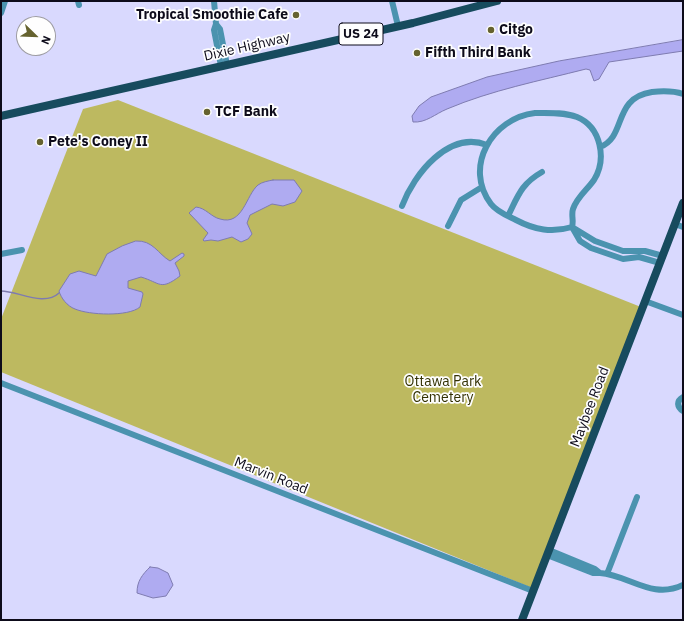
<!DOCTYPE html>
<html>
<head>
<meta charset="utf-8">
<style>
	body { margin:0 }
	#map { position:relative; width:684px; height:621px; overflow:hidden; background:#d9d9fe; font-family:"IBM Plex Sans",sans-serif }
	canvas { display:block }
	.frame { position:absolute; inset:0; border:2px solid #0d0b1a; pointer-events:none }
	.north { position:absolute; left:16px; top:16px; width:40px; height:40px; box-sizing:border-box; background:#fefefe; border:1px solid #9e9da3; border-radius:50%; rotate:113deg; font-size:11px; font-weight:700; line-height:16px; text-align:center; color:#0d0b1a }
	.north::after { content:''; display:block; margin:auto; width:14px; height:18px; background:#65622f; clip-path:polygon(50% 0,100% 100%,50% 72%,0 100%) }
</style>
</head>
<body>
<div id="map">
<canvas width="684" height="621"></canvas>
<div class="frame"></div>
<div class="north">N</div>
</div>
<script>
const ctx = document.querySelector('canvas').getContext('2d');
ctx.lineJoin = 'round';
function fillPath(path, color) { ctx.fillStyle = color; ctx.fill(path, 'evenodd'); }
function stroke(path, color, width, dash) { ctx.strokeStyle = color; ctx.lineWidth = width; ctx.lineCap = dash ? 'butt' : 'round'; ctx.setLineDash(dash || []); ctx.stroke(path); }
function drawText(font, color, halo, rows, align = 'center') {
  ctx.font = font + ' "IBM Plex Sans",sans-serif'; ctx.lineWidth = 3.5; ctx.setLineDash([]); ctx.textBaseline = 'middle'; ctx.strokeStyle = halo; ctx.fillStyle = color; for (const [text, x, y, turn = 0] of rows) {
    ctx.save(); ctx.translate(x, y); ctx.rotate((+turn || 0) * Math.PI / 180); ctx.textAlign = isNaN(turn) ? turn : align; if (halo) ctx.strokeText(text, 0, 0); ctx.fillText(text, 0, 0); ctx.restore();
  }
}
fillPath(new Path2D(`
	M118,100L641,307L532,588L1,372V319L83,109Z`), '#bdb960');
const water = new Path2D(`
	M683,40V51L609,62L599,79L594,81L590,70L586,69C539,81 492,90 447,109C435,114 426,123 413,122L412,116L419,106L431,97L487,77L559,61Z
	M273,180H294L302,191L295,202L283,206L272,204L250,215L247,223L252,234L248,239L241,242L232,237L218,241L211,240L204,241L203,240L208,233L189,213L196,207C206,208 211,217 220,219C243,226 246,195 258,185C262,182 268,181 273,180Z
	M136,241C153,240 158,254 170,261L182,253L184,254V256L175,263L179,271L180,276C160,291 161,283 141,277L128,281V288L142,292L143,294L140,307C128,317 89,315 75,309C67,306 61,298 59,291L70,274L79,271L96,276L107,254L122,246Z
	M150,567L158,568L168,573L173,585L166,596L153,598L137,593C137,581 142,575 150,567Z`);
fillPath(water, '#afabf1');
stroke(water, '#7e7bb0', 1);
stroke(new Path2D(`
	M1,291C18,291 44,307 59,293`), '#7e7bb0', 1.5);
stroke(new Path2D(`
	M78,1L79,5
	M214,1L216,24
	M392,1L398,26
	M1,13L5,1
	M221,66L214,30L216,24L220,29L227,65
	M535,113C548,113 564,112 577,117C601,127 607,159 594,180C587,190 577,197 573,209C571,215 574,221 572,227C552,233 535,230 516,220C508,216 497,212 491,204C463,167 492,118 535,113Z
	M600,147C627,137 612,98 652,92C662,91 674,91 683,94
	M402,206C414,174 449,130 487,145
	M508,216C518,196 521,184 542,172
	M675,224L683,227
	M448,226L461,200L482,187
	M1,254L22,250
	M660,263L639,257L623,259L591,248L580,241L572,227L595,241L623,251H645L663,256
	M645,301L683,315
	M1,383L533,591
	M683,397C676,401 677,407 683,411
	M547,555L593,573H600L595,569L549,550
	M600,573C629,575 652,600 683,585
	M607,574L637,497`), '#4b93af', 6);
stroke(new Path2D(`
	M1,116L413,23L497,1
	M522,620L683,203`), '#174b5e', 8);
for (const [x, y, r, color] of [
	[296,15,4,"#65622f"],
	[491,30,4,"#65622f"],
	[417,53,4,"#65622f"],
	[207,112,4,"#65622f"],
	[40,142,4,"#65622f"]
]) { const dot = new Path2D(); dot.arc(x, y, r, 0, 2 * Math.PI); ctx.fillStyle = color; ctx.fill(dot); stroke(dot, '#fefefe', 1.5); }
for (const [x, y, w] of [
	[361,34,44]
]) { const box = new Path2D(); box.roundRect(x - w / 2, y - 11, w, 22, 3); ctx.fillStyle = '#fefefe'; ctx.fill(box); stroke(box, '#0d0b1a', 1); }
drawText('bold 13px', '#0d0b1a', null, [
	["US 24",361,34]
]);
drawText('bold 14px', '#0d0b1a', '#fefefe', [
	["Tropical Smoothie Cafe",288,15,"right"],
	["Citgo",499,30],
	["Fifth Third Bank",425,53],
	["TCF Bank",215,112],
	["Pete's Coney II",48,142]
], 'left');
drawText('14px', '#0d0b1a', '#fefefe', [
	["Dixie Highway",247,47,-13],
	["Maybee Road",590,407,-69],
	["Marvin Road",271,476,22]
]);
drawText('14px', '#333103', '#fefefe', [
	["Ottawa Park",443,382],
	["Cemetery",443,398]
]);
</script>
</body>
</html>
